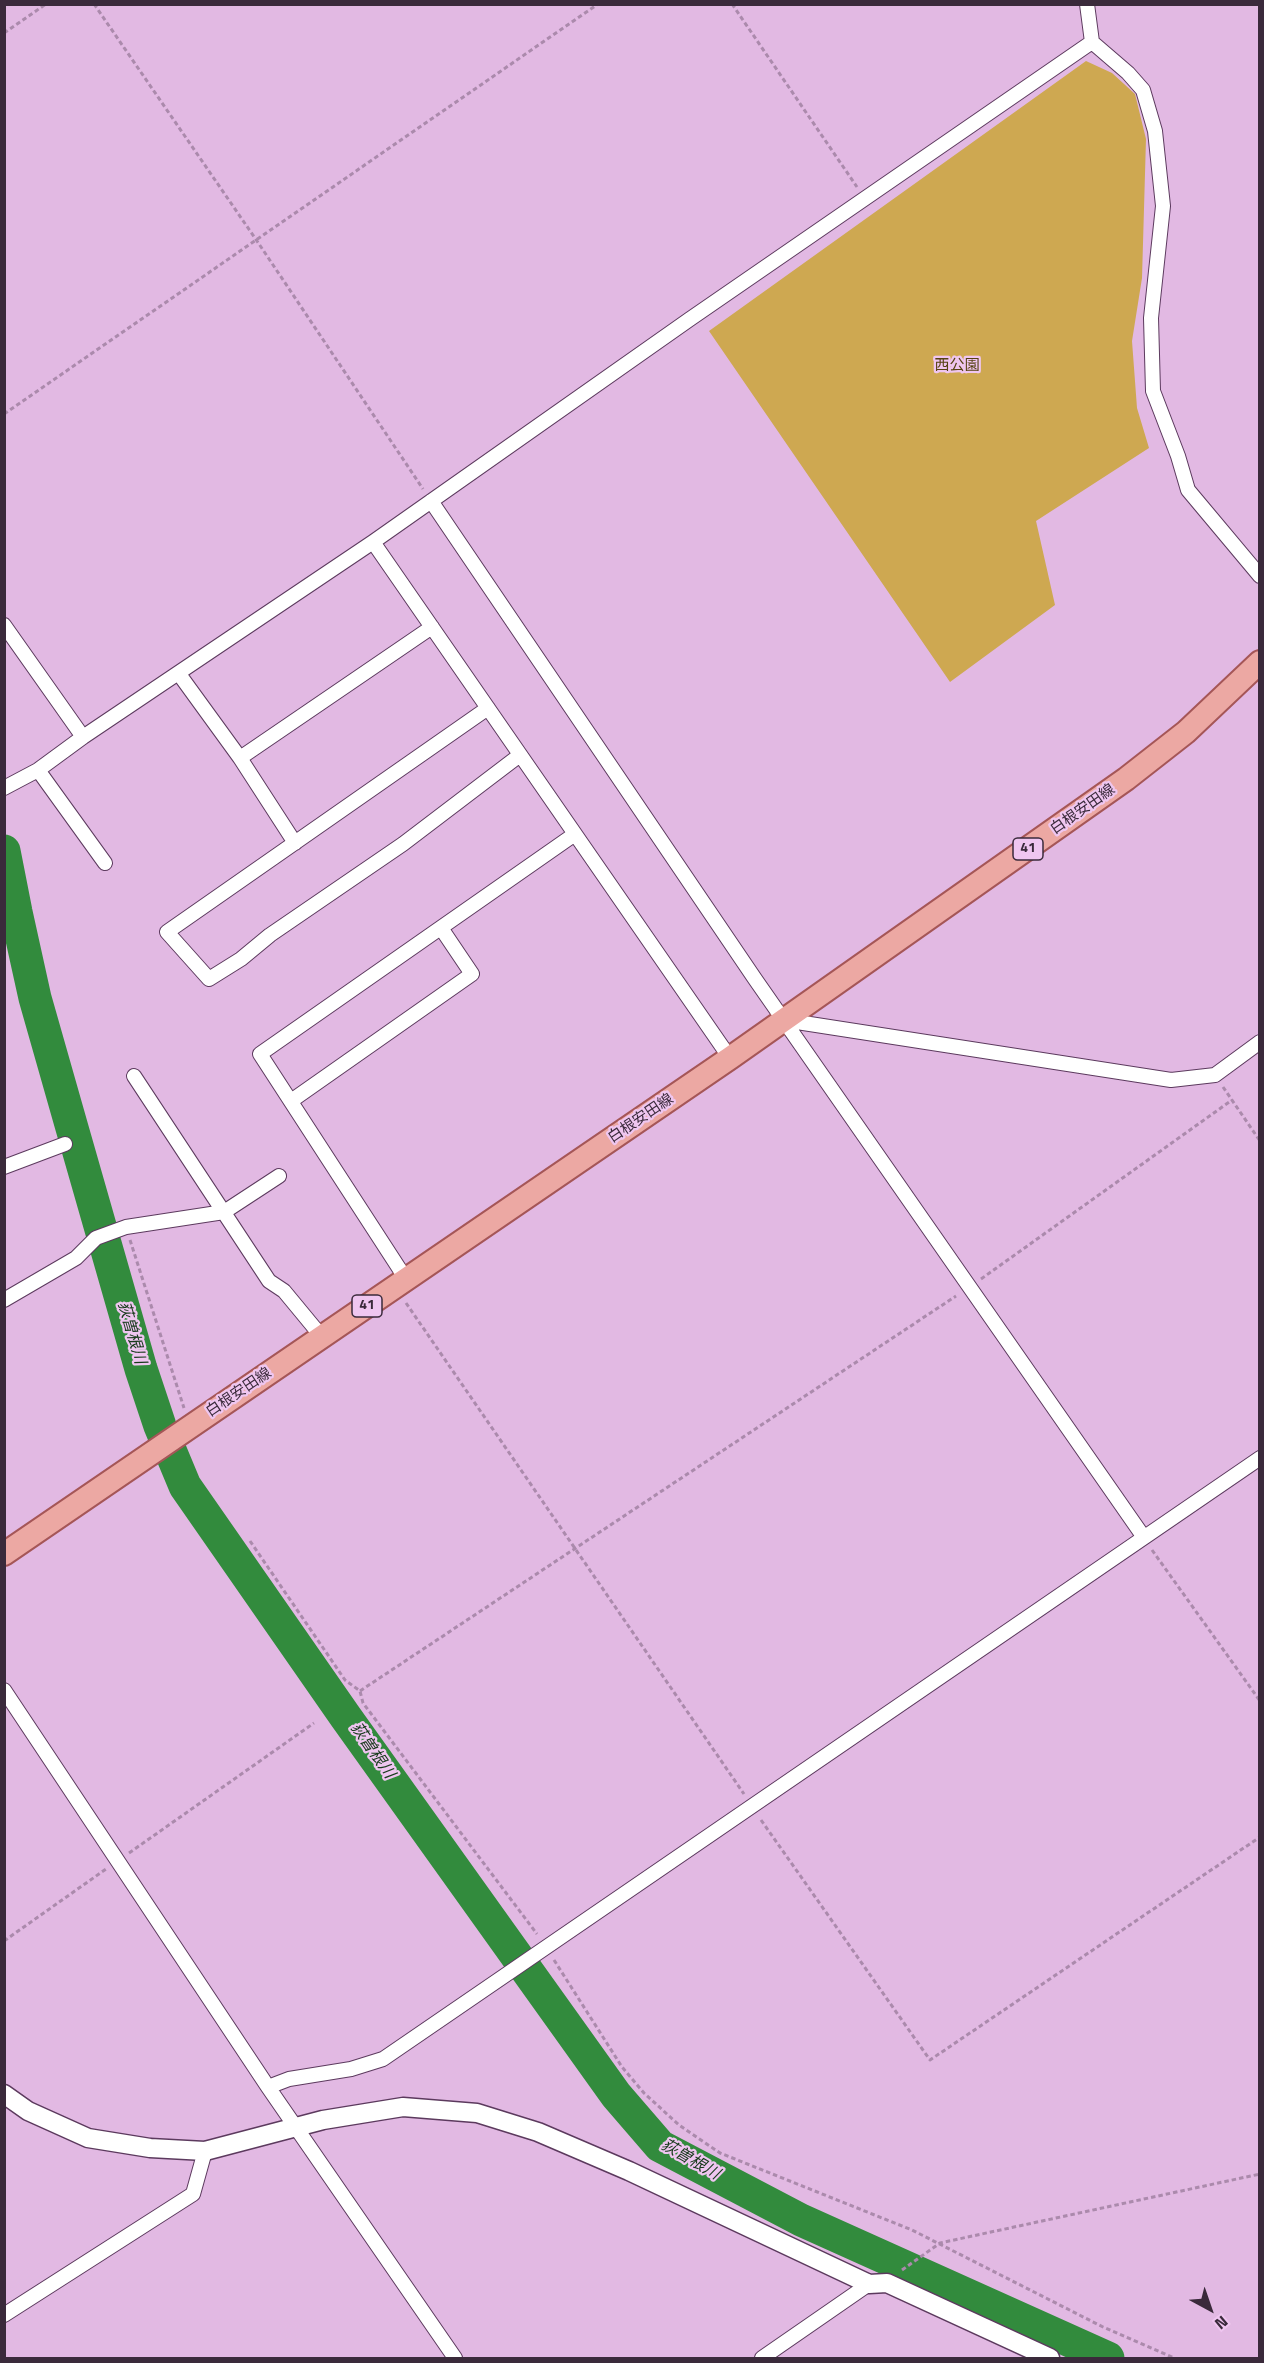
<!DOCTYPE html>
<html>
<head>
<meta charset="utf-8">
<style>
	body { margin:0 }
	#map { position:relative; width:1264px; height:2363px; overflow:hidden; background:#e2b9e3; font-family:"Titillium Web",sans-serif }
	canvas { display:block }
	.frame { position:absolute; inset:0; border:6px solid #3a2a3b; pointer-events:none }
	.north { position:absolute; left:1180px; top:2279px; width:60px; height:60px; -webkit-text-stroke:4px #efc6f0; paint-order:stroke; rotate:140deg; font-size:16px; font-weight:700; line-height:24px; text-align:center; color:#3a2a3b }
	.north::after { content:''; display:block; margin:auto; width:21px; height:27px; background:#3a2a3b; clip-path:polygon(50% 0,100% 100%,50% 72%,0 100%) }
</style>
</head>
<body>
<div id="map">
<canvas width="1264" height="2363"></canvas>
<div class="frame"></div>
<div class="north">N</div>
</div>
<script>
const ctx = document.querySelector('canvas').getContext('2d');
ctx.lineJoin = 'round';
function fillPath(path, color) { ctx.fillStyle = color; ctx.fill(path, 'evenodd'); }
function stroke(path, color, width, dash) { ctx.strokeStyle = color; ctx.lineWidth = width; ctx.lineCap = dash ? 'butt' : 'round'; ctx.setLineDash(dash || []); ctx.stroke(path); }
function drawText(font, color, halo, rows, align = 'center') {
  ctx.font = font + ' "Titillium Web","Noto Sans JP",sans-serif'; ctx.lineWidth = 4.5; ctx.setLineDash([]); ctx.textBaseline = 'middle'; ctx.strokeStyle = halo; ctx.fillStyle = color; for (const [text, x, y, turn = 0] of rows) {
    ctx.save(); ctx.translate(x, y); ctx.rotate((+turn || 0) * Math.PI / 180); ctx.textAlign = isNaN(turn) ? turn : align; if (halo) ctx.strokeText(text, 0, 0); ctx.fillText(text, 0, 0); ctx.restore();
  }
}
fillPath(new Path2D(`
	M1086,61L1112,73L1135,94L1146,139L1142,278L1132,341L1137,408L1149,448L1036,521L1055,605L950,682L709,331Z`), '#cea851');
stroke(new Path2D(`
	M4,851L16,912L35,998L72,1128L141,1369L160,1426L185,1486L345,1716L616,2095L660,2146L801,2220L1108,2358`), '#328b3d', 33);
const minor = new Path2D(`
	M1087,4L1092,42L1128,73L1143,90L1155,131L1163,206L1151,318L1153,391L1178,456L1188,490L1260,576
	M431,501L755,979L1143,1536
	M373,542L730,1058
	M4,625L83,737
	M179,674L240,758L295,843
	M488,708L167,932L209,979L241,959L270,935L403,844L520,755
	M240,758L432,627
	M38,770L105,863
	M4,788L38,770L83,737L373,542L690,319L1092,42
	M784,1020L1171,1080L1215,1075L1260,1042
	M134,1076L269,1281L284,1291L322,1337
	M291,1101L472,974L441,928
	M4,1167L65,1144
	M406,1279L260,1054L575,834
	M4,1300L76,1258L96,1238L126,1227L224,1212L279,1176
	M4,1690L268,2087L455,2358
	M268,2087L289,2079L351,2069L383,2059L1260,1458
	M4,2315L193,2194L205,2151
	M762,2358L869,2284`);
const tertiary = new Path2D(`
	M4,2094L28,2111L88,2138L150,2148L205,2151L323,2120L403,2107L477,2113L538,2132L629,2171L869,2284L887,2283L1050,2358`);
const primary = new Path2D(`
	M4,1554L730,1058L1126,779L1186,732L1260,662`);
stroke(minor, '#5c3a5e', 16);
stroke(tertiary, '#5c3a5e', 21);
stroke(primary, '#a55657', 26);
stroke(new Path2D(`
	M94,4L257,241L423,489
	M732,4L857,187
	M4,33L46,4
	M4,414L598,4
	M1223,1087L1260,1141
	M130,1240L184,1408
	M981,1279L1232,1100
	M406,1303L744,1794
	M250,1541L345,1680L360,1691L363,1703L537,1934
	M1152,1550L1260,1701
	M360,1691L956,1296
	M761,1820L930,2060L1260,1837
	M129,1853L314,1723
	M4,1941L106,1869
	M554,1960L622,2067L644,2093L679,2125L720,2153L912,2230L1103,2327L1174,2358
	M902,2270L940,2243L1260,2174`), '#ab8aac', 3, [4.5, 3]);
stroke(minor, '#fff', 14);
stroke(tertiary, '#fff', 18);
stroke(primary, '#eca8a3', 22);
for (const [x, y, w] of [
	[1028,849,30],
	[367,1306,30]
]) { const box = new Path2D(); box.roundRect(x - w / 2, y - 11, w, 22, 4.5); ctx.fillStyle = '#efc6f0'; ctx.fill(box); stroke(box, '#3a2a3b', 1.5); }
drawText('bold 14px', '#3a2a3b', null, [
	["41",1028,849],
	["41",367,1306]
]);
drawText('15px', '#554212', '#efc6f0', [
	["西公園",957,366]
]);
drawText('15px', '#3a2a3b', '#efc6f0', [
	["白根安田線",1083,810,-35],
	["白根安田線",641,1119,-34],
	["白根安田線",239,1393,-34]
]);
drawText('italic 16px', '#173a1b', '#efc6f0', [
	["荻曽根川",131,1333,74],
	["荻曽根川",372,1751,55],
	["荻曽根川",690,2160,30]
]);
</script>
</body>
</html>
